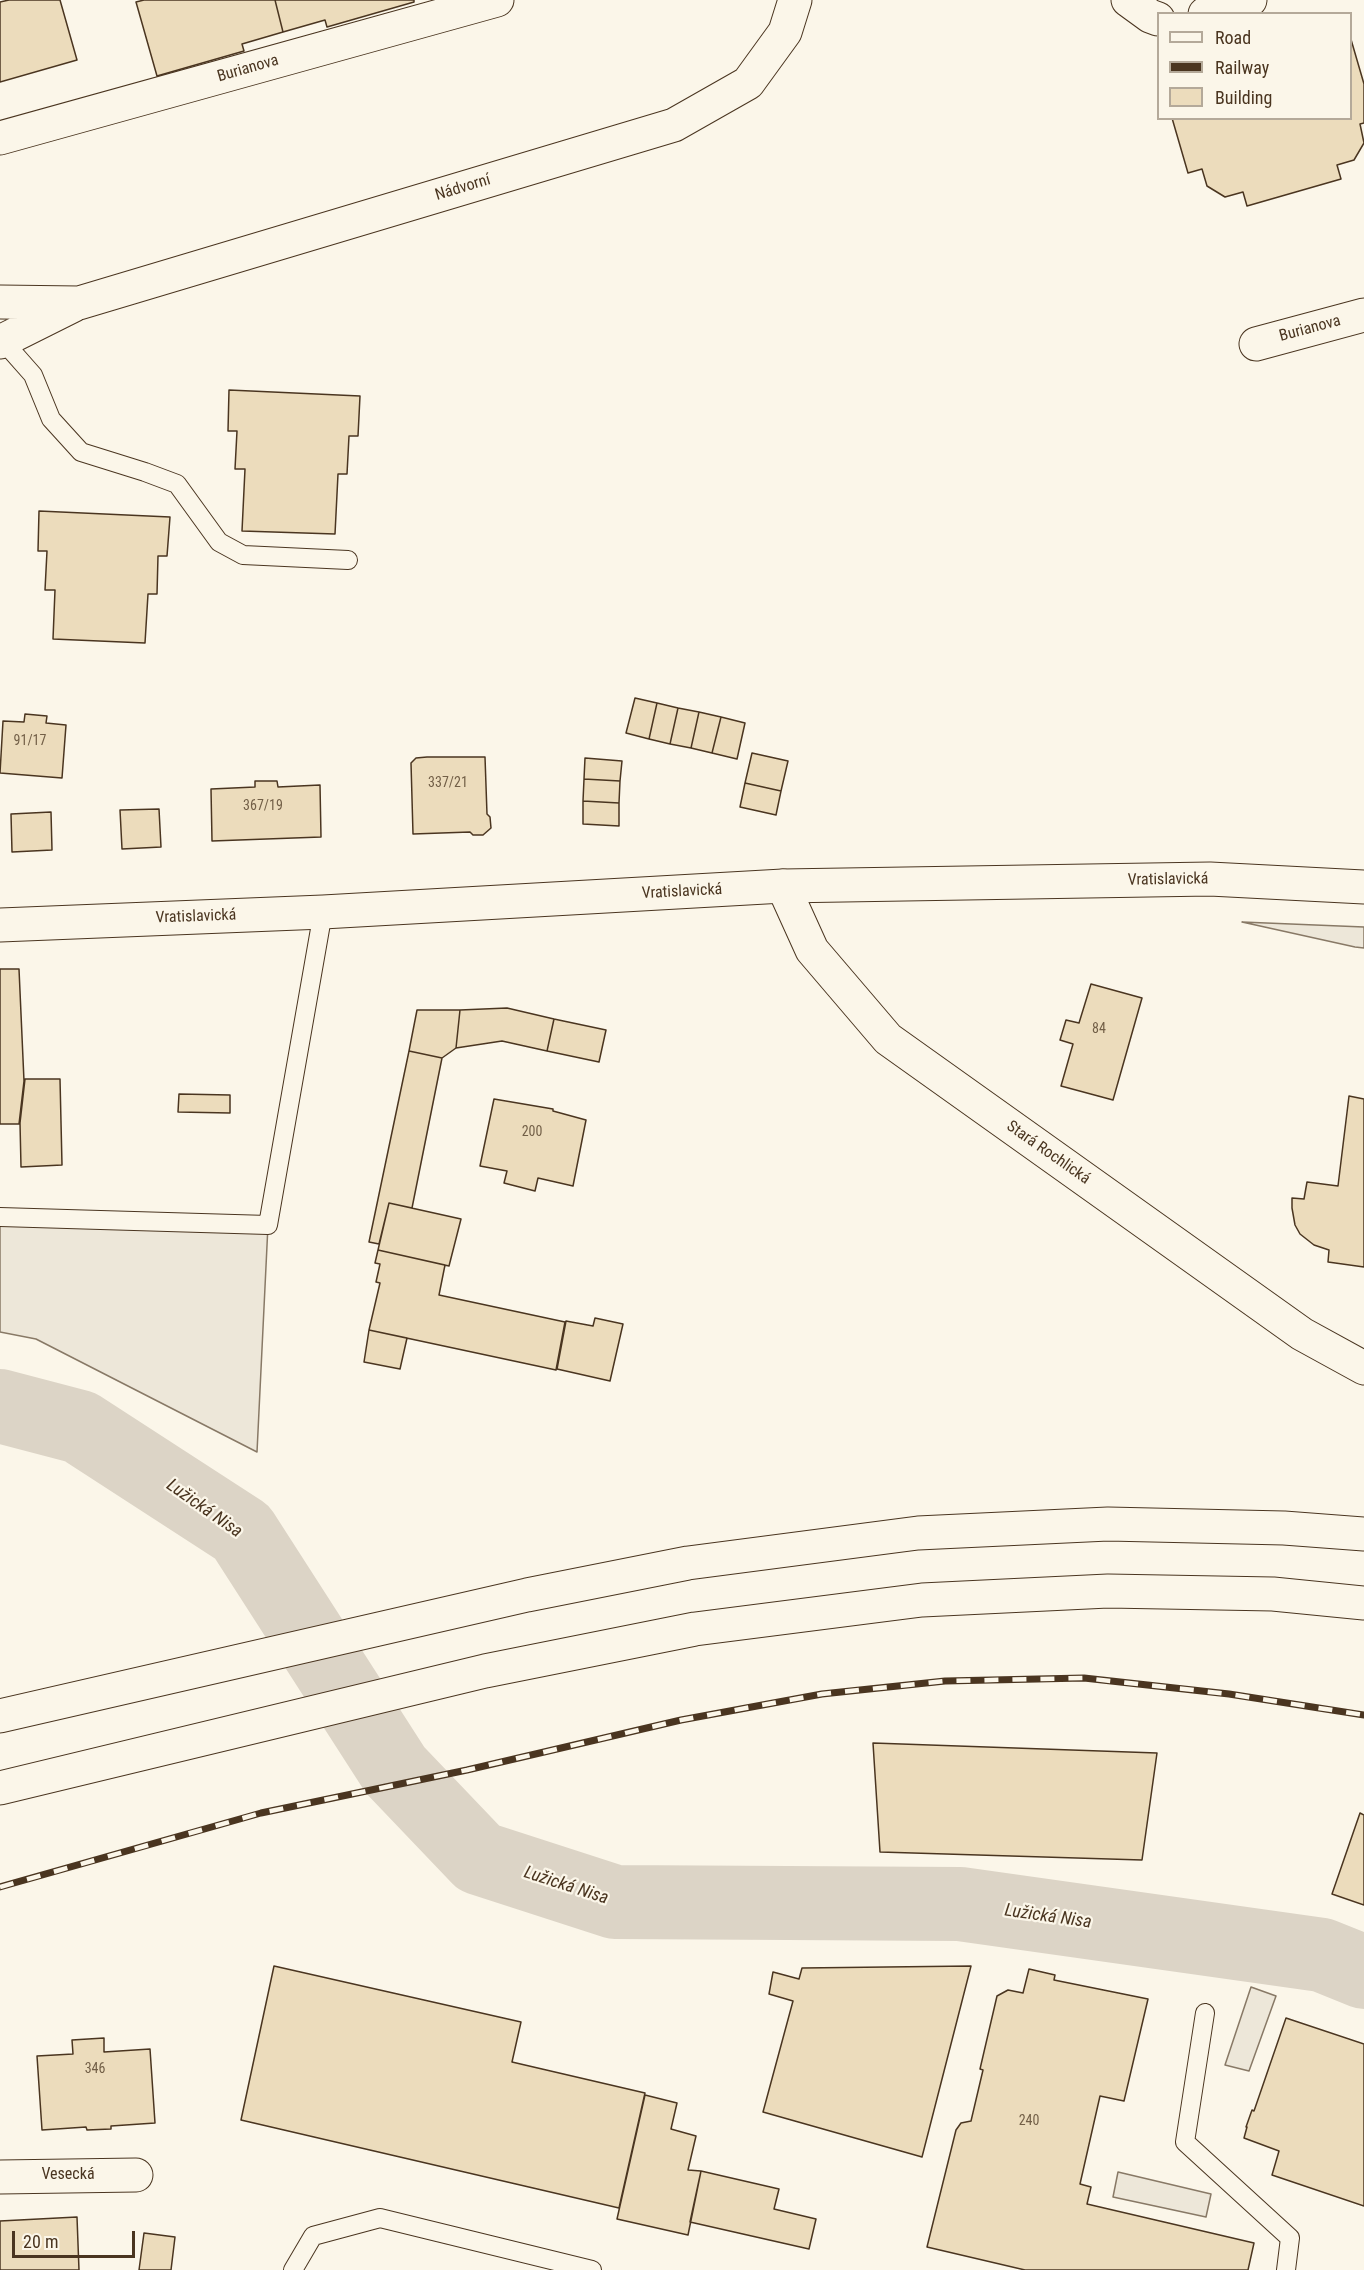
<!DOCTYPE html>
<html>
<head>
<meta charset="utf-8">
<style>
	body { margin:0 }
	#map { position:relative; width:1364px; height:2270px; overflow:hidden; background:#fbf6e9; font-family:"Roboto Condensed",sans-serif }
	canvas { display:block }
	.legend { position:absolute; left:1157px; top:12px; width:195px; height:108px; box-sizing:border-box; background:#fbf6e9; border:2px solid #b4a999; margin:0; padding:8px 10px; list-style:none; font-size:18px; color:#4a3520 }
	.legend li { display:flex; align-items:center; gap:12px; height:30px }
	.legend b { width:30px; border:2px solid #b4a999 }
	.scale { position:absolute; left:12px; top:2231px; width:123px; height:27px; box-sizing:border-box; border:3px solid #4a3520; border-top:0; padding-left:8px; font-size:18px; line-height:21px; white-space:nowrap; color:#4a3520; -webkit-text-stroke:4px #fbf6e9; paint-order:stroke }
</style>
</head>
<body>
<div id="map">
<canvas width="1364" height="2270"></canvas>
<ul class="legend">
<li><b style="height:8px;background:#fbf6e9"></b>Road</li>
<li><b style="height:8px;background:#4a3520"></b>Railway</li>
<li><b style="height:16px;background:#ecdcbc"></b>Building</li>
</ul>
<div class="scale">20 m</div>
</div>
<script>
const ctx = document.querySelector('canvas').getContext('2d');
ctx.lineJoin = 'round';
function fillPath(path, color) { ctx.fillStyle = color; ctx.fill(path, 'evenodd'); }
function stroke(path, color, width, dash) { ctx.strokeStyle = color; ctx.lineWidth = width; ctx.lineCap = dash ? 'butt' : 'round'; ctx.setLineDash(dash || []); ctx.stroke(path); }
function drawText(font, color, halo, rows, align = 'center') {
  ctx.font = font + ' "Roboto Condensed",sans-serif'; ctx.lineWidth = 4.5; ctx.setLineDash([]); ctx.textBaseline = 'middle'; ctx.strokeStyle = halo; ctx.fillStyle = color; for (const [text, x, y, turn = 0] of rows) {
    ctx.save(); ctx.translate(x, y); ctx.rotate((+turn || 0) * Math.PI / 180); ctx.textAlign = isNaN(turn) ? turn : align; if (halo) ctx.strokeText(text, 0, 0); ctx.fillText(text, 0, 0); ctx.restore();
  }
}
const parking = new Path2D(`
	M1242,922L1364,927V948L1355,947Z
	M0,1217L268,1225L257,1452L36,1339L0,1332Z
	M1251,1987L1276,1996L1249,2071L1225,2065Z
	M1118,2172L1211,2194L1206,2217L1113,2197Z`);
fillPath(parking, '#ede7d9');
stroke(parking, '#887966', 1.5);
stroke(new Path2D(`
	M0,1406L80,1427L242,1532L395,1770L479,1858L615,1902L960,1904L1322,1955L1364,1972`), '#dcd4c6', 74);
const building = new Path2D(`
	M9,0H60L77,60L0,82V2Z
	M144,0H275L283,32L242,44L244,51L157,76L136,2Z
	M275,0H414V2L327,27L325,20L283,32Z
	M1350,36L1364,84V123L1360,124L1364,143L1354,160L1337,165L1341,179L1247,206L1243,192L1225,197L1207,186L1202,169L1188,173L1172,118H1350Z
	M229,390L360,396L358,436H349L347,474H338L335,534L242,531L245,469H235L237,431H228Z
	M39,511L170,517L167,556H158L157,594H148L145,643L53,639L55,590H45L47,551H38Z
	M635,698L657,703L649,739L626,733Z
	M657,703L678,708L670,744L649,739Z
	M678,708L699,712L691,748L670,744Z
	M699,712L721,717L712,753L691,748Z
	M25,714L47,716L46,723L66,725L62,778L0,773L3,721L24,722Z
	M721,717L745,723L737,759L712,753Z
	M752,753L788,761L781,791L745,783Z
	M427,757H485L487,814L490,817L491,828L483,835H473L470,832L413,834L411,763L416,758Z
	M585,758L622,761L620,781L584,779Z
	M584,779L620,781L619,803L583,801Z
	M255,781H277L278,787L320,785L321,837L212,841L211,789L255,787Z
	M745,783L781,791L776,815L740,807Z
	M583,801L619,803V826L583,824Z
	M159,809L161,847L122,849L120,810Z
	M51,812L52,850L12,852L11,814Z
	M0,969H19L24,1081L19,1124H0Z
	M1091,984L1142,998L1113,1100L1061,1086L1073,1044L1060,1040L1066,1020L1079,1023Z
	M507,1008L554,1019L547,1051L502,1041L456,1048L460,1010Z
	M417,1010H460L456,1048L442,1058L409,1051Z
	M554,1019L606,1030L599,1062L547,1051Z
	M409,1051L442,1058L412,1208L389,1203L379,1244L369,1242Z
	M25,1079H60L62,1165L21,1167L20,1123Z
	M179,1094L230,1095V1113L178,1112Z
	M1349,1096L1364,1099V1267L1328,1262L1329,1250L1314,1245L1300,1234L1295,1225L1292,1208V1198L1304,1199L1307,1182L1338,1186Z
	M494,1099L553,1109V1111L586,1120L573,1186L538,1178L535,1191L504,1183L507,1171L480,1166Z
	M389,1203L461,1219L449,1266L378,1250Z
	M378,1250L445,1265L439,1295L565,1322L556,1370L369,1330L380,1283L376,1282L380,1264L375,1263Z
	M595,1318L623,1324L610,1381L557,1369L566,1321L593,1326Z
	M369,1330L407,1338L400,1369L364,1362Z
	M873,1743L1157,1753L1142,1860L880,1852Z
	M1360,1813L1364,1815V1905L1332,1894Z
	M274,1966L521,2022L512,2062L645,2093L619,2208L241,2120Z
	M971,1966L922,2157L763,2112L793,2001L769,1994L773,1972L799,1979L802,1968Z
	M1029,1969L1055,1975L1054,1980L1148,1999L1124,2101L1100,2096L1080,2184L1091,2187L1087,2204L1254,2243L1248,2270H1025L927,2247L956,2130L961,2123L971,2121L983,2070L980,2069L997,1996L1008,1990L1023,1993Z
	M1286,2018L1364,2044V2206L1272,2175L1279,2151L1244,2138L1247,2127H1246L1252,2110L1254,2111Z
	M104,2038V2052L150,2049L155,2123L111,2126V2129L87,2130L86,2127L42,2130L37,2056L73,2054L72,2040Z
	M645,2095L677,2103L671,2129L696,2136L688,2170L701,2171L688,2235L617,2219Z
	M701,2171L779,2189L774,2209L816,2219L809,2249L690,2222Z
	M77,2217L79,2270H0V2221Z
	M144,2233L175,2237L171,2270H139Z`);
fillPath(building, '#ecdcbc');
stroke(building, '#4a3520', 1.5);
const lane = new Path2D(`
	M3,341L33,375L51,419L81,452L145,472L177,484L219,542L243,555L348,560
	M0,1217L268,1225L323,912
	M1205,2013L1185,2142L1290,2238L1286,2270
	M293,2270L313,2236L380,2218L592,2270`);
const street = new Path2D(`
	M1128,0L1150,16L1158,19
	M1205,14L1250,0
	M0,138L497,0
	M0,302L79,303L674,125L748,83L785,32L795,0
	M0,342L74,305
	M1256,344L1364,315
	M783,886L812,950L888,1039L1302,1334L1364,1368
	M0,2177L136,2175`);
const secondary = new Path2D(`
	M0,925L323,912L783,886L1210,879L1364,887`);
const highway = new Path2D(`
	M0,1716L527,1595L688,1563L918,1533L1108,1524L1284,1528L1364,1534
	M0,1788L485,1671L695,1629L922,1600L1108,1591L1273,1594L1364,1603`);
stroke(lane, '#4a3520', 20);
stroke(street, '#4a3520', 35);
stroke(secondary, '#4a3520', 35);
stroke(highway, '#4a3520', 35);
stroke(lane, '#fbf6e9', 18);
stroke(street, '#fbf6e9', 33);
stroke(secondary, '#fbf6e9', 33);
stroke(highway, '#fbf6e9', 33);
const rail = new Path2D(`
	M0,1887L261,1813L467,1770L681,1720L822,1694L945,1681L1084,1678L1229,1694L1364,1715`);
stroke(rail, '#4a3520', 7);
stroke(rail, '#fbf6e9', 4.5, [14]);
drawText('14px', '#725f47', null, [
	["91/17",30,741],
	["337/21",448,783],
	["367/19",263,806],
	["84",1099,1029],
	["200",532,1132],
	["346",95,2069],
	["240",1029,2121]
]);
drawText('16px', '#4a3520', '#fbf6e9', [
	["Burianova",248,69,-16],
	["Nádvorní",463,188,-17],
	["Burianova",1310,329,-15],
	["Vratislavická",1168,880,-1],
	["Vratislavická",682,892,-3],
	["Vratislavická",196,917,-2],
	["Stará Rochlická",1048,1153,35],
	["Vesecká",68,2175]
]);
drawText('italic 18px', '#4a3520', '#fbf6e9', [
	["Lužická Nisa",204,1509,35],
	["Lužická Nisa",566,1886,18],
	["Lužická Nisa",1048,1917,8]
]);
</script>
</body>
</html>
